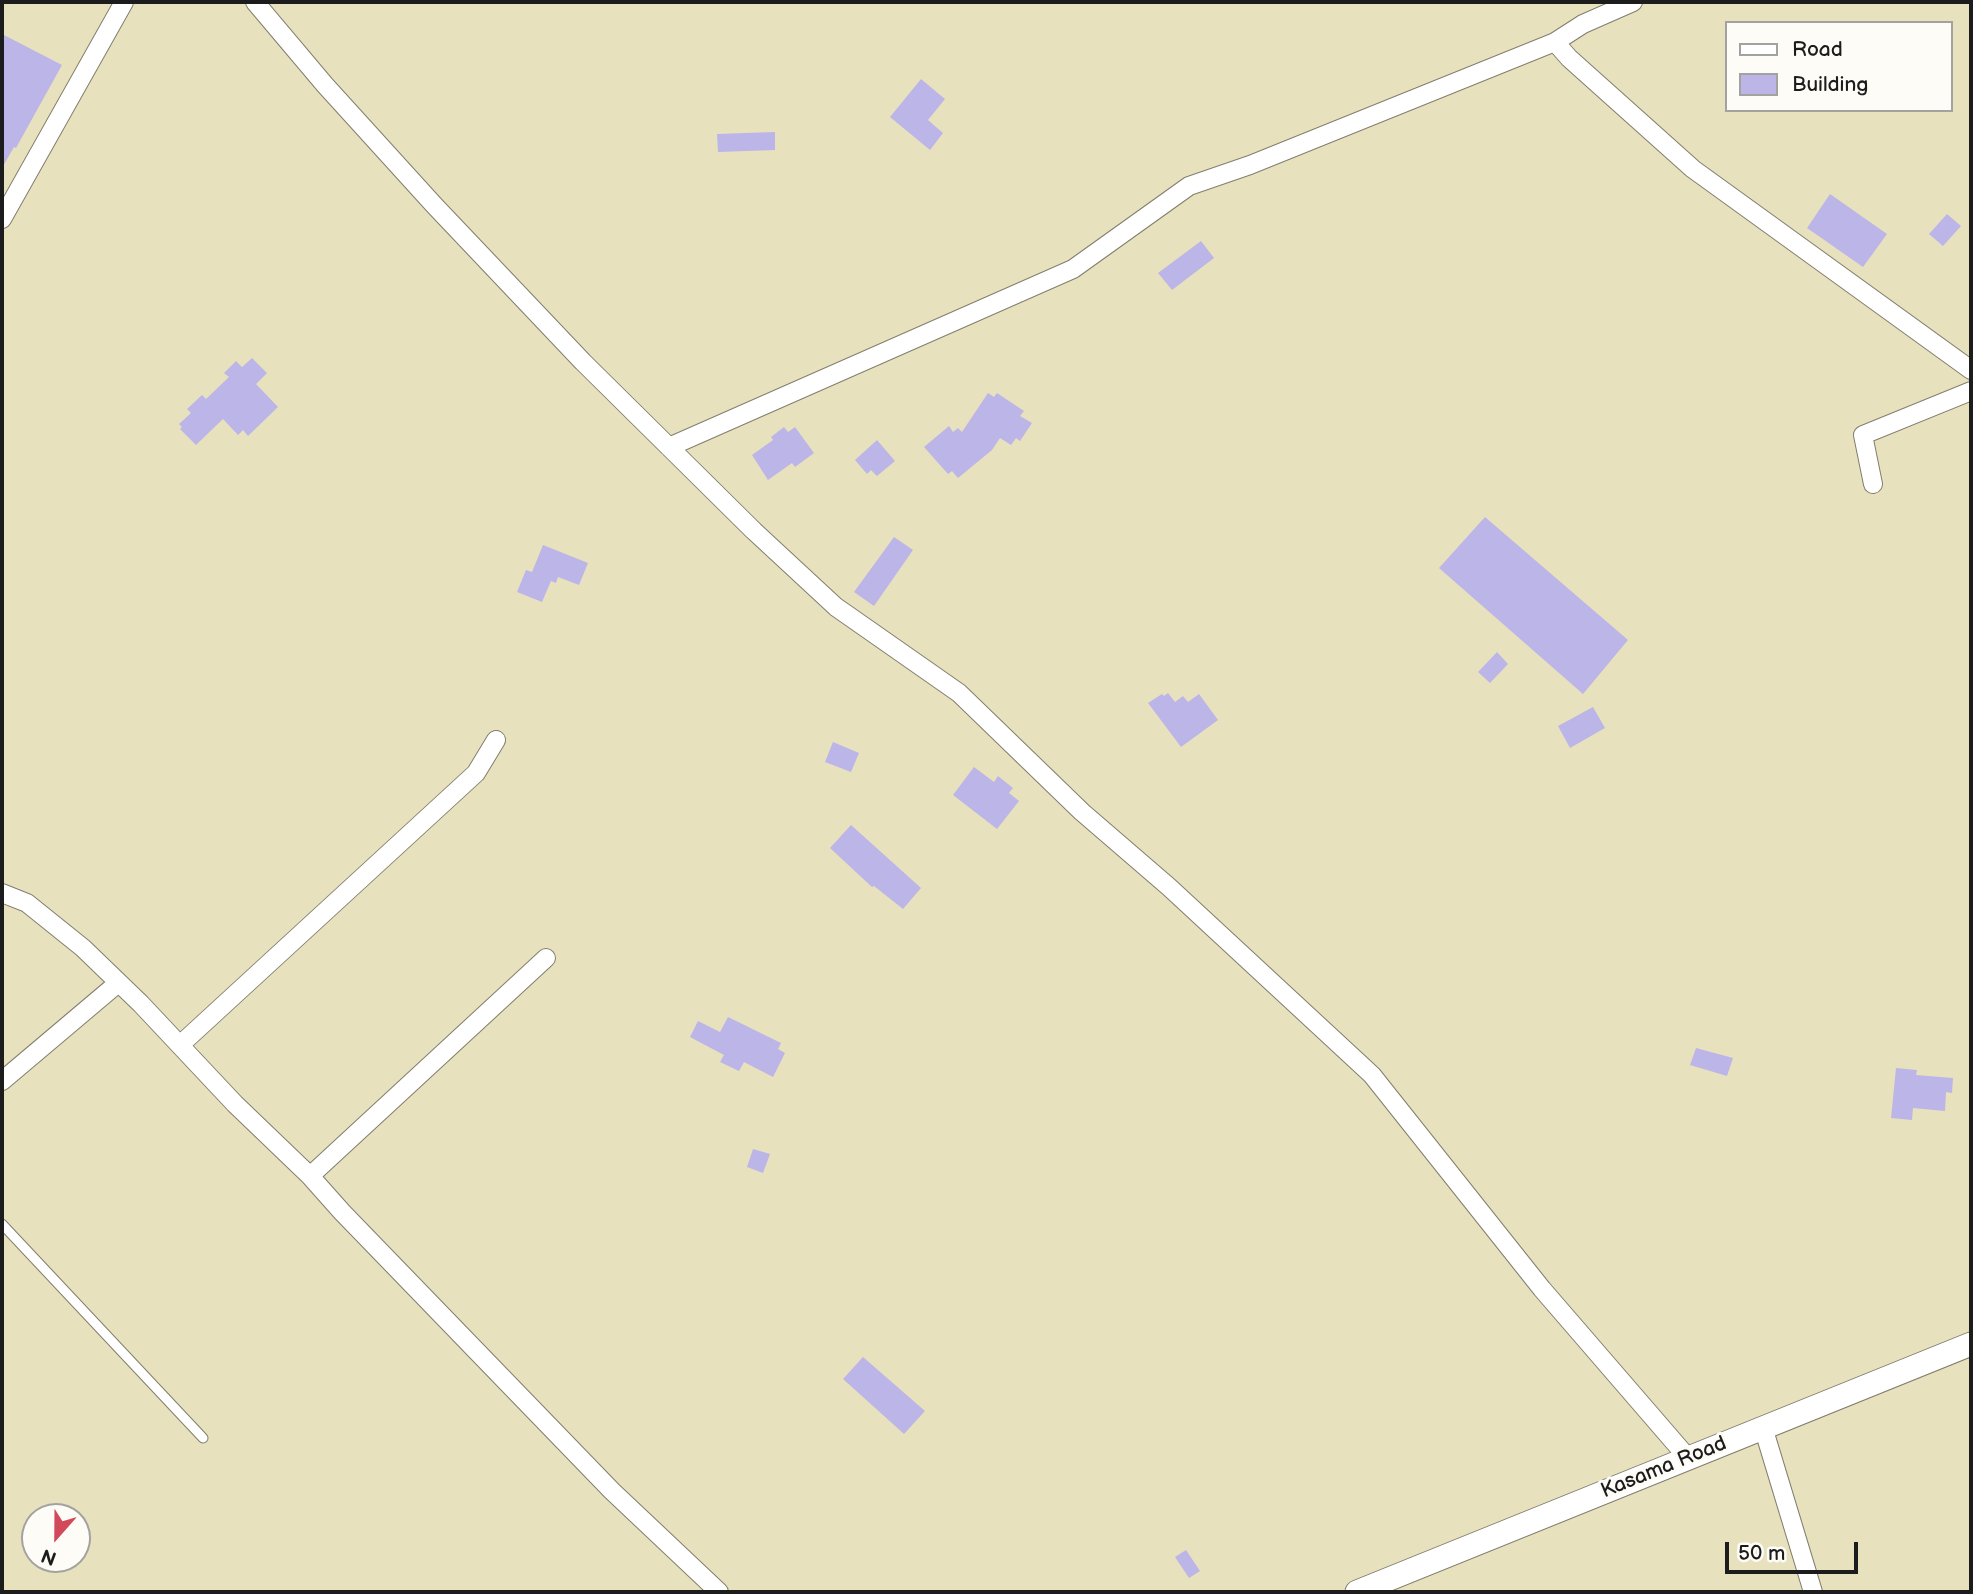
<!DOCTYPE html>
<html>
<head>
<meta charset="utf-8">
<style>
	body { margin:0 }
	#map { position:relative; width:1973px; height:1594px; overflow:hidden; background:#e7e1be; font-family:"Balsamiq Sans",sans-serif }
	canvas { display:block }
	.frame { position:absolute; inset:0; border:4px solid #1c1c1c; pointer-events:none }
	.legend { position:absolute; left:1725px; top:21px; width:228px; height:91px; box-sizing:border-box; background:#fdfcf7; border:2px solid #a3a29f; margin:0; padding:9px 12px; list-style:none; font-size:21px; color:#1c1c1c }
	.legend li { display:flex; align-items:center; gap:14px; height:35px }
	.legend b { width:35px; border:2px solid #a3a29f }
	.north { position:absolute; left:21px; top:1503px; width:70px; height:70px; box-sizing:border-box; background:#fdfcf7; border:2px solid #a3a29f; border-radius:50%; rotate:201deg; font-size:19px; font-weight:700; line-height:28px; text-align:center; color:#1c1c1c }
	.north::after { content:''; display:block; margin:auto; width:24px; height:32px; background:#d1495b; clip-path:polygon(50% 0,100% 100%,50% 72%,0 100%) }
	.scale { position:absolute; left:1725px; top:1542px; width:133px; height:32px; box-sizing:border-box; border:4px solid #1c1c1c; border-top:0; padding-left:9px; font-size:21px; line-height:24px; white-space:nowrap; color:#1c1c1c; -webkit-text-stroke:5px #fdfcf7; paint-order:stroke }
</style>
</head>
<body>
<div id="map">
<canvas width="1973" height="1594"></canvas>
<div class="frame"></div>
<ul class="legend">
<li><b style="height:9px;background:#fff"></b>Road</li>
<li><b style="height:19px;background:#bcb5e8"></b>Building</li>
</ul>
<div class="north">N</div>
<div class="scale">50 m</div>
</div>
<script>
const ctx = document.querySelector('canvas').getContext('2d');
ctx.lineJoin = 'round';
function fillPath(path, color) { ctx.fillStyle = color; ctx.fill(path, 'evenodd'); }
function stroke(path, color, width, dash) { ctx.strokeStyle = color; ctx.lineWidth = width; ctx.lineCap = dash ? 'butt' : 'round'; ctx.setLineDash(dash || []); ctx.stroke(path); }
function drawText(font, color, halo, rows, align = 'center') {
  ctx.font = font + ' "Balsamiq Sans",sans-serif'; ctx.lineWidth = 6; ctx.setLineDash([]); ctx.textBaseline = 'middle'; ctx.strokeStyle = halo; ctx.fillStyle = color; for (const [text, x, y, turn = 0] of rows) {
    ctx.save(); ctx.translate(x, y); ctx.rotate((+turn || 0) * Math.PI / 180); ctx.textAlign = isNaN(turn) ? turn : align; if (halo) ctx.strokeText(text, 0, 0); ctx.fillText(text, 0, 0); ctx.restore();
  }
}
fillPath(new Path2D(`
	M2,34L62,65L16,148L14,147L2,168Z
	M921,79L945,99L928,120L943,133L930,150L890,117Z
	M775,132V150L718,152L717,134Z
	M1830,194L1887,234L1863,267L1807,228Z
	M1947,214L1961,226L1943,246L1929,234Z
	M1201,241L1214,258L1172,290L1158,273Z
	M252,358L267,373L256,384L278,407L248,436L243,430L238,435L223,419L196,445L180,429L182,427L179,424L191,413L187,409L202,395L206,399L229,377L224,373L236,361L242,367Z
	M988,393L994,397L997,393L1024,411L1020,416L1032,423L1020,441L1016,438L1011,445L1000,438L992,450L958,478L952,471L948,474L924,447L949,426L953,432L958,428L962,432Z
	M784,427L788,432L795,427L814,453L795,467L792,463L768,480L752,455L773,440L771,437Z
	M877,440L895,461L877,476L871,470L867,474L855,460Z
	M1485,517L1628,640L1583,694L1439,568Z
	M894,537L913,550L874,606L854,592Z
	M543,545L588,563L579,585L558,577L556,583L551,581L542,602L517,592L526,570L532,572Z
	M1497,652L1508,664L1490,683L1478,672Z
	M1168,693L1175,702L1183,696L1188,702L1199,694L1218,720L1181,747L1148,703L1162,694L1164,696Z
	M1593,707L1605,728L1570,748L1558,726Z
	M833,742L859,753L851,772L825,762Z
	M974,767L994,782L998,776L1013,788L1009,793L1019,801L997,829L953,795Z
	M851,825L921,888L903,909L874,886L872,887L830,848Z
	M728,1017L781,1043L778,1049L785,1053L773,1077L744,1062L739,1071L720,1062L724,1055L690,1037L698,1021L720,1032Z
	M1696,1048L1733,1058L1727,1076L1690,1065Z
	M1896,1068L1917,1070L1916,1075L1953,1078L1952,1093L1946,1092L1945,1111L1913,1108L1912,1120L1891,1118Z
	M753,1149L770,1154L763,1173L747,1167Z
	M863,1357L925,1411L904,1434L843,1379Z
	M1186,1550L1200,1571L1189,1578L1175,1557Z`), '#bcb5e8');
const service = new Path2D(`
	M2,1224L203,1438`);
const minor = new Path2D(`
	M255,2L325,85L434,205L583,362L754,531L836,607L959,693L1082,812L1169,887L1372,1075L1542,1289L1688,1458
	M1555,42L1569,58L1693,169L1971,370
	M2,219L124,2
	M669,447L1073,269L1189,186L1250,165L1555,42L1583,24L1633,2
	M1873,484L1863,435L1971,391
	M2,893L27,903L83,948L141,1004L235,1104L310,1176L342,1212L612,1491L719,1592
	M180,1045L476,773L496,740
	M2,1081L118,983
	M310,1176L546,958
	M1763,1427L1813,1592`);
const tertiary = new Path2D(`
	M1357,1592L1971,1344`);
stroke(service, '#827e6d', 11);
stroke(minor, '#827e6d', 20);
stroke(tertiary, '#827e6d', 25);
stroke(service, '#fff', 9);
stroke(minor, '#fff', 18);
stroke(tertiary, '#fff', 23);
drawText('21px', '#1c1c1c', '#fdfcf7', [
	["Kasama Road",1664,1468,-22]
]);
</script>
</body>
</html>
